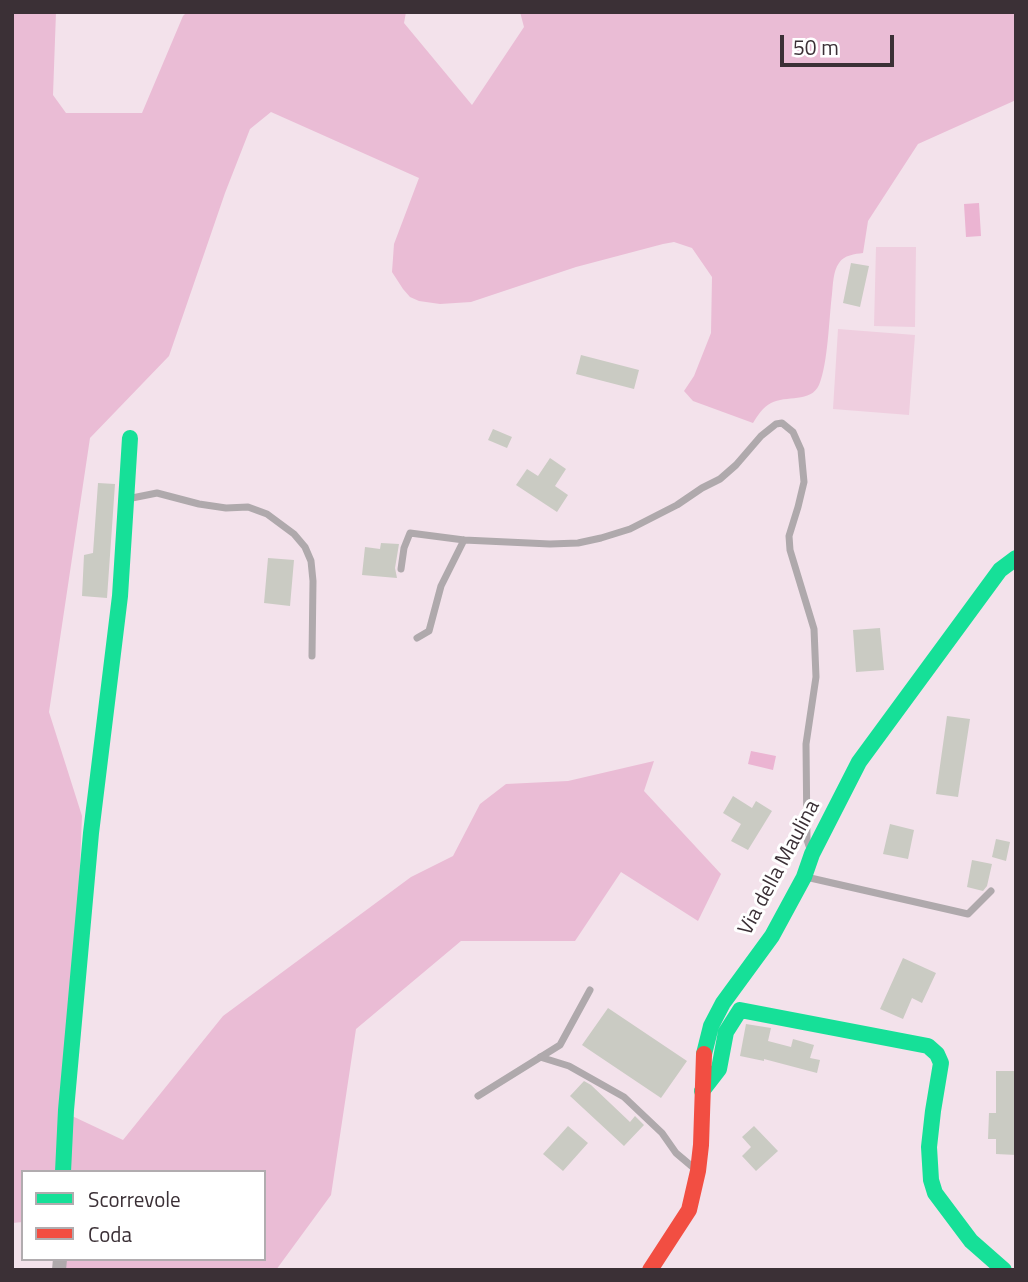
<!DOCTYPE html>
<html>
<head>
<meta charset="utf-8">
<style>
	body { margin:0 }
	#map { position:relative; width:1028px; height:1282px; overflow:hidden; background:#f3e2eb; font-family:"Titillium Web",sans-serif }
	canvas { display:block }
	.frame { position:absolute; inset:0; border:14px solid #3b3036; pointer-events:none }
	.legend { position:absolute; left:21px; top:1170px; width:245px; height:91px; box-sizing:border-box; background:#fff; border:2px solid #b1acaf; margin:0; padding:9px 12px; list-style:none; font-size:21px; color:#3b3036 }
	.legend li { display:flex; align-items:center; gap:14px; height:35px }
	.legend b { width:35px; border:2px solid #b1acaf }
	.scale { position:absolute; left:780px; top:35px; width:114px; height:32px; box-sizing:border-box; border:4px solid #3b3036; border-top:0; padding-left:9px; font-size:21px; line-height:24px; white-space:nowrap; color:#3b3036; -webkit-text-stroke:5px #fff; paint-order:stroke }
</style>
</head>
<body>
<div id="map">
<canvas width="1028" height="1282"></canvas>
<div class="frame"></div>
<ul class="legend">
<li><b style="height:9px;background:#16e098"></b>Scorrevole</li>
<li><b style="height:9px;background:#f24e42"></b>Coda</li>
</ul>
<div class="scale">50 m</div>
</div>
<script>
const ctx = document.querySelector('canvas').getContext('2d');
ctx.lineJoin = 'round';
function fillPath(path, color) { ctx.fillStyle = color; ctx.fill(path, 'evenodd'); }
function stroke(path, color, width, dash) { ctx.strokeStyle = color; ctx.lineWidth = width; ctx.lineCap = dash ? 'butt' : 'round'; ctx.setLineDash(dash || []); ctx.stroke(path); }
function drawText(font, color, halo, rows, align = 'center') {
  ctx.font = font + ' "Titillium Web",sans-serif'; ctx.lineWidth = 6; ctx.setLineDash([]); ctx.textBaseline = 'middle'; ctx.strokeStyle = halo; ctx.fillStyle = color; for (const [text, x, y, turn = 0] of rows) {
    ctx.save(); ctx.translate(x, y); ctx.rotate((+turn || 0) * Math.PI / 180); ctx.textAlign = isNaN(turn) ? turn : align; if (halo) ctx.strokeText(text, 0, 0); ctx.fillText(text, 0, 0); ctx.restore();
  }
}
fillPath(new Path2D(`
	M876,247H916L915,327L874,326Z
	M838,329L915,335L909,415L833,409Z`), '#efcedf');
fillPath(new Path2D(`
	M12,12H56L53,95L66,113H142L183,16L187,12H406L404,23L472,105L524,27L520,12H1016V100L918,144L868,221L863,253C855,254 844,255 839,263C833,271 833,285 832,294C829,318 828,364 819,385C811,403 786,395 771,403C763,407 758,415 753,423L693,401L684,391L694,376L711,333L712,277L692,248L674,242L663,244L576,267L471,302L440,304L419,301L410,297L403,289L392,272L394,244L419,178L271,112L250,129L225,193L169,356L90,438L49,712L82,816L70,1115L123,1140L223,1016L411,877L453,856L480,804L506,784L568,781L654,761L644,791L721,874L698,921L621,872L575,941H461L356,1029L331,1195L276,1270H62V1259H264V1172H23V1222L12,1223Z`), '#eabcd5');
fillPath(new Path2D(`
	M979,203L981,236L966,237L964,204Z
	M751,751L776,756L773,770L748,764Z`), '#ebb4d2');
fillPath(new Path2D(`
	M851,263L869,266L860,307L843,303Z
	M581,355L639,370L634,389L576,374Z
	M493,429L512,437L507,448L488,440Z
	M550,458L566,469L555,486L568,495L557,512L516,485L527,469L538,476Z
	M98,483L115,484L107,598L82,596L84,555L93,553Z
	M381,543L399,544L395,568L397,578L362,575L365,547L380,549Z
	M268,558L294,560L290,606L264,603Z
	M880,628L884,670L856,672L853,630Z
	M947,716L970,719L958,797L936,794Z
	M733,796L752,808L756,801L772,811L748,850L731,841L741,824L723,813Z
	M890,824L914,830L908,859L883,854Z
	M996,839L1010,842L1006,861L992,857Z
	M972,860L992,864L987,886L983,891L967,887Z
	M903,958L936,973L922,1003L912,998L903,1019L880,1009Z
	M608,1008L687,1061L661,1098L582,1045Z
	M746,1024L771,1028L768,1041L791,1047L793,1039L814,1045L810,1058L820,1060L817,1073L764,1059V1061L740,1056Z
	M996,1071H1016V1155L996,1154V1139H988L989,1113H996Z
	M584,1081L591,1085L630,1122L635,1116L644,1125L624,1146L570,1096Z
	M568,1126L588,1143L563,1171L543,1154Z
	M754,1126L778,1151L756,1171L742,1156L751,1147L742,1137Z`), '#cacbc3');
stroke(new Path2D(`
	M127,499L157,493L199,504L226,508L248,507L267,514L294,534L305,547L311,561L313,581L312,656
	M401,569L404,548L410,533L464,540L550,544L578,543L601,538L630,529L677,505L702,488L720,479L736,465L761,436L776,424L782,423L793,432L801,450L804,482L798,507L789,536L790,550L814,629L816,677L806,744L807,840L810,849
	M417,638L429,631L441,586L464,540
	M806,877L968,914L991,891
	M540,1057L569,1066L624,1097L662,1133L676,1153L695,1169
	M478,1096L560,1045L590,990`), '#afa9ac', 7);
stroke(new Path2D(`
	M59,1270L60,1259`), '#afa9ac', 14);
stroke(new Path2D(`
	M704,1054L711,1026L723,1003L772,936L804,877L812,854L859,762L1000,570L1016,558
	M702,1091L719,1069L726,1032L740,1010L928,1046L937,1054L941,1063L933,1111L929,1147L931,1180L935,1193L971,1241L1004,1270
	M63,1172L66,1110L91,833L120,596L130,438`), '#16e098', 16);
stroke(new Path2D(`
	M650,1270L689,1210L698,1171L701,1145L704,1054`), '#f24e42', 16);
drawText('21px', '#3b3036', '#fff', [
	["Via della Maulina",780,868,-62]
]);
</script>
</body>
</html>
